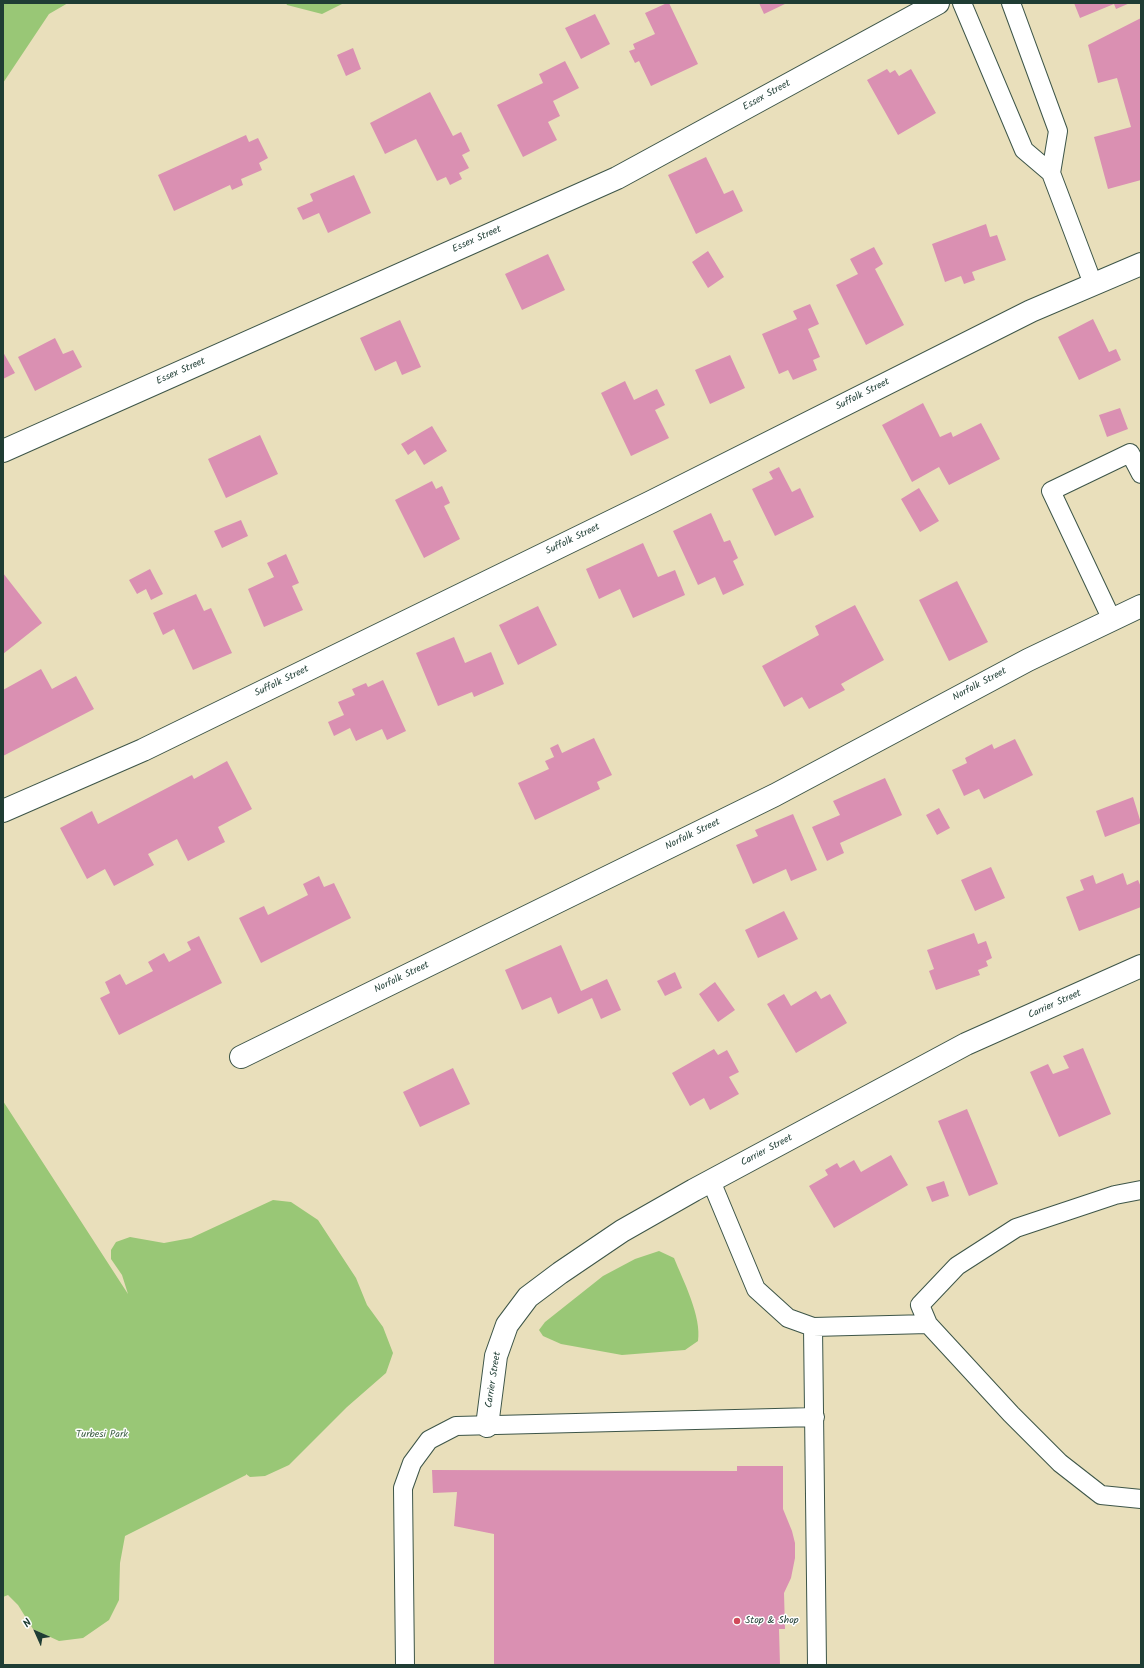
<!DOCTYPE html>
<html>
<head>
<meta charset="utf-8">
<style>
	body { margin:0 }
	#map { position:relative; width:1144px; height:1668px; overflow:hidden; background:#e9dfbb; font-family:Kalam,sans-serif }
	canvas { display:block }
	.frame { position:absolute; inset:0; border:4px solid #1f3d34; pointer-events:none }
	.north { position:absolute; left:16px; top:1612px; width:40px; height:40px; -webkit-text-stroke:3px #fff; paint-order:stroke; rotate:315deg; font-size:11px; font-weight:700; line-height:16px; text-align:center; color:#1f3d34 }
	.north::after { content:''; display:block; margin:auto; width:14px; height:18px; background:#1f3d34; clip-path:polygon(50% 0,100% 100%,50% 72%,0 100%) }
</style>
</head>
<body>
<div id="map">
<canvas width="1144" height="1668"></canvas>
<div class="frame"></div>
<div class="north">N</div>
</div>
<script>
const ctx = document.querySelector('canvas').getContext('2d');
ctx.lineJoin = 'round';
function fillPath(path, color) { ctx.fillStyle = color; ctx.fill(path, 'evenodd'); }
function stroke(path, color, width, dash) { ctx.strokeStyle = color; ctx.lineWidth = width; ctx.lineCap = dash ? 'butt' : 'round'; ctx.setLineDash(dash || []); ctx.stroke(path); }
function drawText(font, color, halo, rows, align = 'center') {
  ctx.font = font + ' Kalam,sans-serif'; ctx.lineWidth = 3; ctx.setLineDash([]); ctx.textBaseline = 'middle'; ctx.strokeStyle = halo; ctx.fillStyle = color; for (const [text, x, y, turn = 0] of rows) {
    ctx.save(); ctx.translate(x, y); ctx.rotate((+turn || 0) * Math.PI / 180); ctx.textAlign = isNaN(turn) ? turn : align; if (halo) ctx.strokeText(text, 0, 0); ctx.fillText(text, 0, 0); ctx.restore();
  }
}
fillPath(new Path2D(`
	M3,3H68L49,14L3,83Z
	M286,3H344L322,14L287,5Z
	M3,1101L128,1294L122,1275L111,1259V1250L116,1242L130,1237L164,1243L191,1238L273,1200L291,1202L318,1220L356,1278L367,1305L383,1327L393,1353L386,1373L347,1407L289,1465L265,1476L250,1477L246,1474V1475L125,1536L120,1563L119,1600L109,1620L83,1638L59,1641L33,1629L18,1605L8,1595L3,1597Z
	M659,1251L674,1258C683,1280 702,1317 698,1341L685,1350L622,1355L561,1344L543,1336L539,1330L545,1322L603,1276L635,1259Z`), '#99c776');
fillPath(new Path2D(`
	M667,3H669L698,64L651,86L639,61L635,63L629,51L635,49L633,44L655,34L645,13Z
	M759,3H787L764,14Z
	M1074,3H1130L1116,9L1114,4L1080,18Z
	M595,14L610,44L581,59L565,28Z
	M1141,18V141H1140L1141,146V180L1108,189L1094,137L1131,127L1117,78L1098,83L1088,45Z
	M353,48L361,69L346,76L337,55Z
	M565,61L579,88L553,101L560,116L548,122L557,140L523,157L497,105L543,83L539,74Z
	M887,69L890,73L895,70L899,76L911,69L936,113L898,135L867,80Z
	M430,92L453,136L461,132L470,151L462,155L469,168L459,173L462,179L450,185L446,177L437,181L416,139L385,154L370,123Z
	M246,135L249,142L258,138L268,158L259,163L262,170L241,179L243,185L232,190L230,185L174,211L158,175Z
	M706,157L724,194L733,190L743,211L696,234L668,175Z
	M354,175L371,213L328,233L319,213L303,220L297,208L313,201L310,194Z
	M986,224L990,237L997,235L1006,260L972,272L975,280L964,284L961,276L945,282L932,244Z
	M874,247L883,264L875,269L904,325L866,345L836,285L858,274L850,259Z
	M708,251L724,277L708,288L692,262Z
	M548,254L565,290L522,310L505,274Z
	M810,304L819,324L808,329L820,357L813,360L817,370L793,380L788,370L779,374L762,334L797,319L793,311Z
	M1093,319L1109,352L1116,349L1121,360L1079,380L1058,337Z
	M400,320L421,367L402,375L396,361L375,371L360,338Z
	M55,338L63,354L73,350L82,367L35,391L18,357Z
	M3,352L15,373L3,379Z
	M730,355L745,388L710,404L695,370Z
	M625,381L634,400L657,389L665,405L655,410L669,438L631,456L601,393Z
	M923,403L940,437L951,432L953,437L981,423L1000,459L949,485L939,467L912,482L882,425Z
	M1120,408L1128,429L1107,437L1099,415Z
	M432,426L447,451L424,465L415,450L408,455L401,444Z
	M260,435L278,474L226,498L208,459Z
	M779,467L792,492L800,488L814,517L775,536L752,489L773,479L769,472Z
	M432,481L436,489L442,486L450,503L444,506L460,539L424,558L395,500Z
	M919,488L939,521L920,532L901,499Z
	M711,513L724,542L730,540L738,558L733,561L744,585L723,595L715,577L698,585L673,531Z
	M241,520L248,536L222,548L214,531Z
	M643,543L658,577L675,570L685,595L633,618L620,589L599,599L586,569Z
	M286,554L299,583L292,586L303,610L264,627L248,589L274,577L267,563Z
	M150,569L163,594L151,600L146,589L137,594L129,580Z
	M3,573L42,623L3,654Z
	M957,581L988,642L949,661L919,600Z
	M196,594L204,611L211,608L232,653L193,670L174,629L163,635L153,613Z
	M855,605L884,660L841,684L845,690L809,709L802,697L784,707L762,666L819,635L815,626Z
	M538,606L557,645L518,665L499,625Z
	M454,637L465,663L491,652L504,684L474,697L472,692L438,706L416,653Z
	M41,669L52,689L76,676L94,709L3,756V690Z
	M383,680L406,731L387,740L382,729L356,741L350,728L334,736L328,722L344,715L338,702L355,695L352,689L366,683L368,687Z
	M594,738L612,775L597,782L600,789L535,820L518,783L549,769L545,761L554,757L550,748L558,744L562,753Z
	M1015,739L1033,775L984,799L979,789L964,796L952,770L967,763L965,758L992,744L994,749Z
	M227,761L252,809L218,827L225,842L188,861L177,839L148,854L154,865L114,886L105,869L87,879L60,828L92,811L98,824L192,775L194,779Z
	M885,778L902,815L840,843L844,853L827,861L812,827L840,815L833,801Z
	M1133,797L1141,823L1105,837L1096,811Z
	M939,808L950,828L937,835L926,815Z
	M793,814L817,870L791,881L786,869L753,884L736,845L758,836L755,830Z
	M991,867L1005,898L975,911L961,880Z
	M1123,873L1127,885L1138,880L1141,887V907L1079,931L1066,897L1084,890L1080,880L1093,875L1096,884Z
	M319,876L324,887L334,883L351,918L261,963L239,918L264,906L268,915L308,895L303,884Z
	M784,911L798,939L758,958L745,930Z
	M974,933L978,944L986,941L992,958L986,961L988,966L978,970L980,975L936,990L929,971L934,969L927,950Z
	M199,936L222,983L119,1035L100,998L110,993L105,982L120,974L126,985L153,971L148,962L164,953L169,962L191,950L187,942Z
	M561,945L581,991L607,979L621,1010L601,1019L592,998L558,1014L551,997L522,1010L505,970Z
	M675,972L682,988L665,996L657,981Z
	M715,982L735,1010L718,1022L699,994Z
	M816,991L821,999L830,994L847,1023L796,1053L767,1004L784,994L791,1006Z
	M1083,1048L1111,1114L1059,1137L1030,1072L1048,1064L1053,1074L1069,1068L1063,1056Z
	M714,1049L718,1055L727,1050L739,1072L729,1077L739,1094L710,1110L704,1098L690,1106L672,1073Z
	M453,1068L470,1104L420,1127L403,1092Z
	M967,1109L998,1184L969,1196L938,1121Z
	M891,1155L908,1185L834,1228L809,1186L828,1175L825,1170L837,1163L840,1168L854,1160L861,1172Z
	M944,1181L949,1196L932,1202L926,1187Z
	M737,1466H783V1509L792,1531L795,1543V1558L791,1578L784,1593L785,1629H779L780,1665H494V1534L454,1526L457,1492L433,1493L432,1470L737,1471Z`), '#da90b2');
const service = new Path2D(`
	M962,3L1024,150L1051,173L1093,284
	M1011,3L1058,131L1051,173
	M1112,620L1051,491L1130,453L1141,474
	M711,1181L756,1289L788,1318L813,1327L928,1324L1011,1414L1060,1463L1101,1495L1141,1499
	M928,1324L920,1305L957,1266L1016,1228L1115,1195L1141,1190
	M813,1327L817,1665
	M405,1665L403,1488L412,1463L429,1440L456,1426L815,1417`);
const minor = new Path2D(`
	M3,451L617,178L938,3
	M3,811L143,750L651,502L1031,311L1141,264
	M241,1057L775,795L1028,660L1141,606
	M487,1426L496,1356L507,1325L528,1297L560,1273L622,1231L694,1190L966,1044L1141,966`);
stroke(service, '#3d5548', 20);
stroke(minor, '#3d5548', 24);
stroke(service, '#fff', 18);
stroke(minor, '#fff', 22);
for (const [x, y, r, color] of [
	[737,1621,4,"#d1495b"]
]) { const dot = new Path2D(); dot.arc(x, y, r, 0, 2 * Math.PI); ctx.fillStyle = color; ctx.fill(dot); stroke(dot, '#fff', 1.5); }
drawText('10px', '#1f3d34', '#fff', [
	["Essex Street",767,96,-29],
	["Essex Street",477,240,-24],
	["Essex Street",181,372,-24],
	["Suffolk Street",863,395,-27],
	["Suffolk Street",573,540,-26],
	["Suffolk Street",282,682,-26],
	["Norfolk Street",980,685,-28],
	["Norfolk Street",693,835,-26],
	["Norfolk Street",402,978,-26],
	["Carrier Street",1055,1005,-24],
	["Carrier Street",767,1151,-28],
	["Carrier Street",494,1380,-81]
]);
drawText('10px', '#3e6044', '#fff', [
	["Turbesi Park",102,1435]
]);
drawText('10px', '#1f3d34', '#fff', [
	["Stop & Shop",745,1621]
], 'left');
</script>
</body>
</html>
